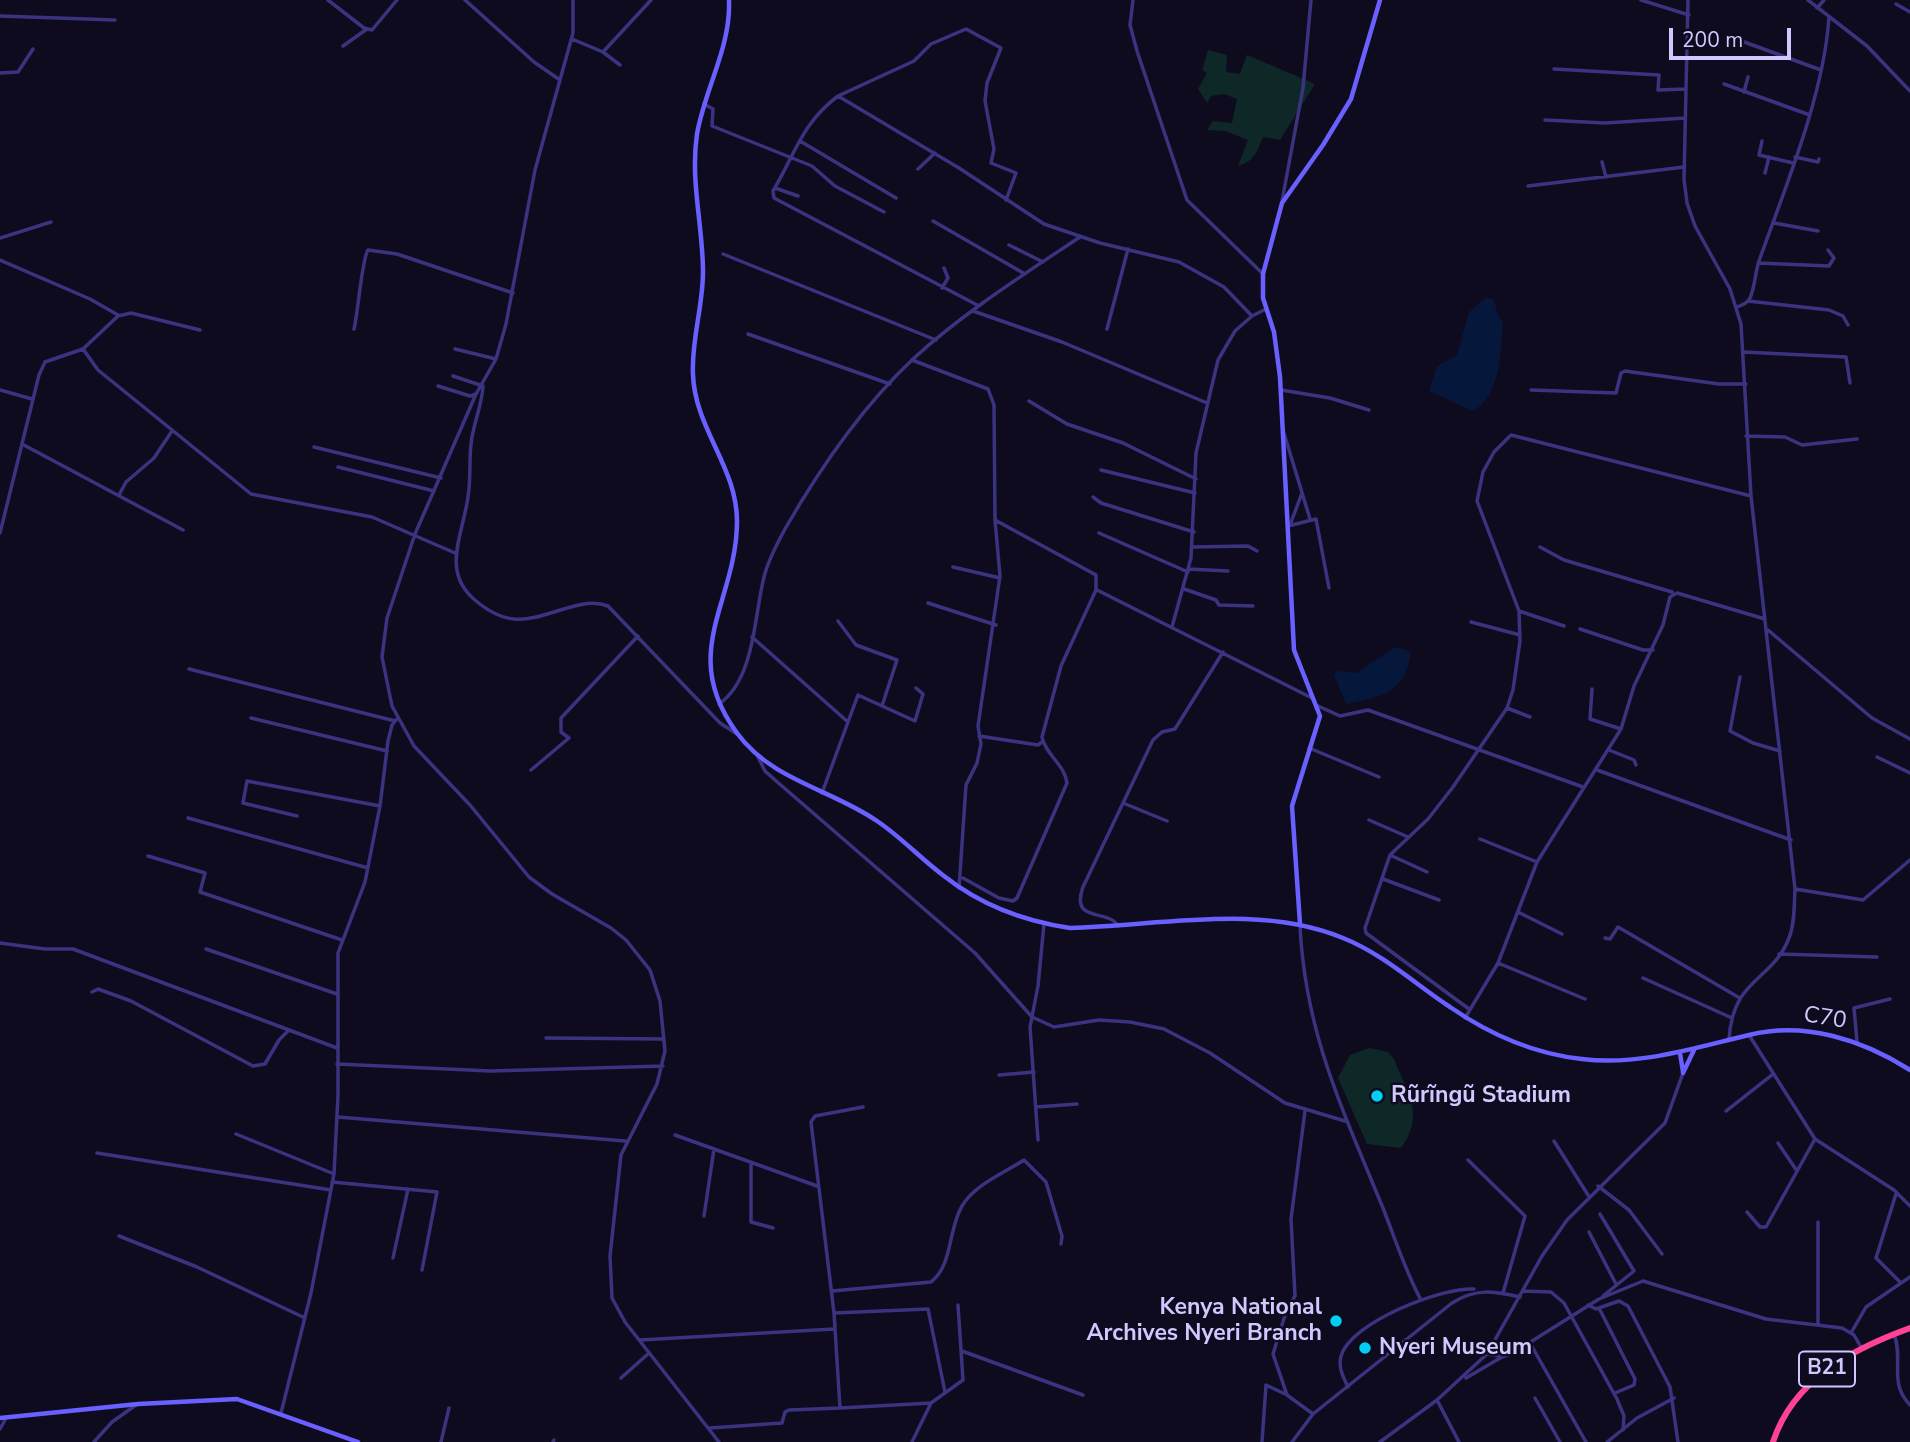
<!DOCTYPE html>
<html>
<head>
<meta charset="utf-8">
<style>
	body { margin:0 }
	#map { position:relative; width:1910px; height:1442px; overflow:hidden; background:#0f0b1e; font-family:"Nunito Sans",sans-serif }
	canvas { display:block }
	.scale { position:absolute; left:1669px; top:28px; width:122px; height:32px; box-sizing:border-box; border:4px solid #d1c8ff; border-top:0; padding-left:9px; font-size:21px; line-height:24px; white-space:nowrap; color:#d1c8ff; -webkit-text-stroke:5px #0f0b1e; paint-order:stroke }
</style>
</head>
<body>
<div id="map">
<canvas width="1910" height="1442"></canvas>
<div class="scale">200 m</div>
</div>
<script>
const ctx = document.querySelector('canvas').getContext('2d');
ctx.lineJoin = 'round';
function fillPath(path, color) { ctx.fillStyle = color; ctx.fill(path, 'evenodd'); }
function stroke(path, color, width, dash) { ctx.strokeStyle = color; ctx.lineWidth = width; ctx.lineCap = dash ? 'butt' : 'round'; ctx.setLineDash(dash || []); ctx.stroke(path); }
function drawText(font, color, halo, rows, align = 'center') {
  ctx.font = font + ' "Nunito Sans",sans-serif'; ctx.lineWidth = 5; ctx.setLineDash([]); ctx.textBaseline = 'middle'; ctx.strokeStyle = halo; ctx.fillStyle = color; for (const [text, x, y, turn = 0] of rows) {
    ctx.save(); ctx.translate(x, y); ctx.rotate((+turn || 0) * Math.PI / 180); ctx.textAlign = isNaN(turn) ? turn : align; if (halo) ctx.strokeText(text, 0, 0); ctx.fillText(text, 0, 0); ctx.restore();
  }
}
fillPath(new Path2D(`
	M1208,50L1227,55L1226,72L1240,74L1247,55L1315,84L1280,140L1263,137C1256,153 1255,161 1238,166L1248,140L1225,131L1207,130L1213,121L1232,123L1237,99L1224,94L1211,96L1207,103L1198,89L1207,73L1202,70Z
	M1369,1048L1388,1052L1394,1059C1408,1094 1425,1115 1401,1148L1367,1144L1338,1078L1350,1055Z`), '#0e2828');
fillPath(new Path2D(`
	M1486,297L1494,300L1498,316L1503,321C1501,350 1501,395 1473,411L1429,391L1437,366L1457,355L1469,312Z
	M1395,647L1411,652C1405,693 1382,697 1346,704L1334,675L1337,671L1357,673Z`), '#06173c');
stroke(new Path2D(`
	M328,0L364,28L372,30L397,0
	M465,0L534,62L560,80
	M573,0V33L535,170L506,324L496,359L476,394L415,534L387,618L382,657L392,706L414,746L470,805L529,877L552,894L611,928L626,940L650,970L660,1001L665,1051L657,1084L621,1155L610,1256L612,1298L625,1322L719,1442
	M1133,0L1130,25L1137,51L1187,200L1263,274
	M1641,0L1689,15
	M1688,0L1684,179L1687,203L1695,226L1730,289L1741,324L1751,496L1795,889C1794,905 1795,923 1789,938C1772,982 1733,977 1729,1039
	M1808,0L1867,46L1910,91
	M1896,4L1910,12
	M1817,8L1824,0
	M0,16L115,20
	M572,39L603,52L620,65
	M1736,39L1821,70
	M343,46L367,29
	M603,52L651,0
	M1554,69L1659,75L1658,90L1686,89
	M0,73L18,72L33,49
	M1724,84L1807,114
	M1744,92L1748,77
	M838,96L959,168L1044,224L1100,243L1179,262L1224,287L1252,316
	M704,104L713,109L712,126L812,166L835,186L884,212
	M1545,120L1605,123L1685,118
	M800,141L896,198
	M1762,141L1759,155L1793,163
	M1795,157L1818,162L1819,159
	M1602,162L1606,177
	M918,169L935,153
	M1765,173L1769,157
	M1528,186L1684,167
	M775,188L798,196
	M1282,201L1303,88L1311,0
	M933,221L1025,274
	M1774,223L1818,231
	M0,238L51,222
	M1009,245L1043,262
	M723,254L936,340
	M0,260L90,299L118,315
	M1758,263L1829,266L1834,258L1828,250
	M942,288L948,278L944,268
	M1748,301L1829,310L1843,316L1848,325
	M979,306L774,198L773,191C795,154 802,123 838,96L914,61L931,44L966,29L1001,48L987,83L985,101L994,149L991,163L1016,173L1006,200
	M1737,307C1742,305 1747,304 1750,298C1755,287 1755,273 1759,261C1785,188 1824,95 1829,17
	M973,311L1062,342L1207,403
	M354,329C358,313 362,258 368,250L397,254L513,293
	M1107,329L1128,249
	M748,334L890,384
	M83,349L98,370L251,494L372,517L455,553
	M455,349L496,359
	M1743,352L1846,357L1850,383
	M912,360L988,389L994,405L995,520L1000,576L978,726L981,744L977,763L966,785L959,888
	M453,376L483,386C482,406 473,424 471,444C469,462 471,479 468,497C463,535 440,572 476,601C487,610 500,618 514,619C545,622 579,595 608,606L720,723L737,734
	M438,386L470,396L476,394
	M0,390L32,399
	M1281,390L1330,398L1369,410
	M1531,390L1616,393L1621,373L1625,371L1719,384H1746
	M1029,401L1067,424L1123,443L1196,479
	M1283,430L1310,519
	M1746,436L1785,437L1802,445L1857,439
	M22,444L183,530
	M314,447L441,478
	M338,467L434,491
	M1101,470L1195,493
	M119,495L126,482L154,458L172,431
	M1093,497L1101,503L1194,532
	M1290,525L1302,493
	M1288,526L1316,519L1329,588
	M0,533L39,375L45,362L83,349L118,316L131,313L200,330
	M1099,533L1188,572
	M1192,547L1248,546L1257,551
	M1540,547L1564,560L1672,592
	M953,567L1000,578
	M1188,569L1228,571
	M1184,589L1216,600L1219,605L1253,606
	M1097,590L1312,698
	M928,603L996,625
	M1519,611L1564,626
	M838,621L856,645L897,660L882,706
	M1471,622L1520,635
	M1172,627L1191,558L1196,453L1218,360L1235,331L1252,316L1266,309
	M1580,629L1643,650H1653
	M1768,630L1872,718L1910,739
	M752,637L848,722L822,793
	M189,669L395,721
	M1740,677L1730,731L1753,743L1780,751
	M1592,689L1590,719L1621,729
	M719,704C755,679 754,616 764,577C768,560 777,544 785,529C820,468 862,407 913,359C963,313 1023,275 1080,237
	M1318,706L1340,716L1368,710L1583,787
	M1507,708L1530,717
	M251,718L387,751
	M848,722L858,695L915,721L923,694L916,688
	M979,736L1038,745L1042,742
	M1309,748L1379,777
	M1609,750L1634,760L1636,765
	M758,757L765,771L775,780L975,953L1032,1017L1054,1027L1099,1020L1130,1022L1164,1029L1210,1053L1285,1103L1345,1121
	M1877,757L1910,773
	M531,770L569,738L561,732V718L638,636
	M1597,770L1791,840
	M1123,803L1167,821
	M297,816L243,803L247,781L380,806
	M188,818L368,868
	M1369,820L1408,837
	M1480,839L1537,862
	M1390,855L1427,872
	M148,856L205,873L200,892L342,940
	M963,878L999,898L1013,901L1017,898L1067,783C1065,765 1045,754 1042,737L1061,666L1096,590V575L995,520
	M1383,879L1439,900
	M1795,889L1863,900L1910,860
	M1518,912L1562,934
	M1118,926C1108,908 1070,924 1083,887L1153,740L1162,732L1175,729L1223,652
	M1300,926C1305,1029 1340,1104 1378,1196C1393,1231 1403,1267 1421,1300
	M1605,938L1610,939L1618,927L1738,997
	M0,943L45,949H73L337,1048
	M206,949L337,994
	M1779,954L1877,957
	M1498,963L1585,999
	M1643,978L1732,1018
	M92,992L98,989L131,1001L253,1066L265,1064L279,1040L288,1031
	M1469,1009L1366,933L1365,928L1390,855L1428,819L1453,787L1507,708L1513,690L1520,641L1519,611L1477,501L1483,472L1494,452L1511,435L1751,496
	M1465,1018L1498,963L1537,862L1621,729L1634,686L1663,625L1670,597L1677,593L1765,619
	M1749,1035L1815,1139L1894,1190L1910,1206
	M546,1038L664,1039
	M1857,1042L1854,1008L1890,999
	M337,1064L491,1071L663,1066
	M999,1075L1034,1072
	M1036,1107L1077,1104
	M1305,1111L1291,1219L1295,1296L1286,1312L1273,1354L1287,1395L1313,1414
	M1726,1111L1773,1074
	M338,1117L625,1141
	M236,1134L334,1174
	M675,1135L817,1186
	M1038,1140L1030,1027L1038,986L1044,924
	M1554,1141L1588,1195
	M1778,1143L1797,1171
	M97,1153L331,1190
	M1468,1160L1525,1216L1503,1293
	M751,1162V1222L773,1228
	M332,1182L437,1192L422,1270
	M1598,1186L1629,1210L1662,1254
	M1896,1194L1876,1258L1901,1283
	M1747,1212L1760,1227H1766L1815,1139
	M1600,1214L1634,1271L1603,1296
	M704,1216L714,1149
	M1589,1232L1616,1284
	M119,1236L197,1267L305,1318
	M393,1258L408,1189
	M832,1291L931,1282C953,1265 948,1229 962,1206C974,1185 1004,1173 1024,1160L1046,1182L1062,1236L1061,1244
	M1523,1291L1551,1292L1564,1303L1617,1399L1624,1416L1623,1430
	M1588,1305L1596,1309L1619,1301L1628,1306L1670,1387L1678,1442
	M1599,1308L1635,1379L1634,1385L1615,1393
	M834,1313L928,1309L945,1392
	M1818,1325V1222
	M1851,1333L1866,1307L1910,1277
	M1894,1334C1904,1359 1888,1383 1910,1405
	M640,1340L834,1329
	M1530,1343L1586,1442
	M962,1351L1083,1395
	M1487,1354L1503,1357L1513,1353L1599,1299L1643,1281L1766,1319L1842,1328L1854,1335L1862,1349
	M621,1378L649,1353
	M1466,1378L1502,1357
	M1348,1387C1343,1377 1338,1367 1341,1356C1351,1322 1442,1287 1474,1289
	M1535,1398L1560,1442
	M1437,1400L1459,1442
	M840,1408L931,1403
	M281,1413L311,1293L334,1174L338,1095V953L365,882L380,806L388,741L392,725L397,719
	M710,1428L782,1423L785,1412L789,1410L840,1408L834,1313L811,1122L815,1116L863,1107
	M0,1429L5,1420
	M94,1442L112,1422L136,1405
	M441,1442L449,1408
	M553,1442L554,1440
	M912,1442L931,1403L963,1380L958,1305
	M1262,1442L1266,1385L1285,1394
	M1292,1442L1313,1414L1452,1303C1476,1288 1493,1291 1520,1297
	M1380,1442L1437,1400L1487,1354L1542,1256L1567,1220L1665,1123L1683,1073
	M1607,1442L1637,1418L1674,1398`), '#3a3380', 3.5);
stroke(new Path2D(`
	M729,0C731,47 705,88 697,134C690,181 703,226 703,272C703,307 691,341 693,375C695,429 738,468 737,523C736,603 678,653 737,733C772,781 831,789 877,821C901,837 921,859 944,876C982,906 1023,921 1070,928C1159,926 1259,903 1343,938C1383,954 1415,984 1450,1007C1489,1034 1535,1054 1582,1059C1639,1066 1694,1048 1749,1035C1805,1021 1863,1040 1910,1070
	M1300,924L1292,806L1320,716L1294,650L1280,377L1274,332L1263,298V274L1282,203L1323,145L1351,99L1380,0
	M1680,1053L1683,1072
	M1683,1073L1694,1050
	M0,1418L138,1404L237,1399L358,1442`), '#6a5fff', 4.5);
stroke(new Path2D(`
	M1773,1442C1793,1380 1852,1349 1910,1328`), '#ff4394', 6);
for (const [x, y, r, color] of [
	[1377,1096,7,"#00cff3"],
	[1336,1321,7,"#00cff3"],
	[1365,1348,7,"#00cff3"]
]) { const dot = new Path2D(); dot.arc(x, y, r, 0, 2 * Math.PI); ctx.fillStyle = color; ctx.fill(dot); stroke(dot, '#0f0b1e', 2.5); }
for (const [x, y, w] of [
	[1827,1369,56]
]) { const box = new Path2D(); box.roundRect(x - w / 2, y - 17.5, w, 35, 5); ctx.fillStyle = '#0f0b1e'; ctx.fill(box); stroke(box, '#d1c8ff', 2); }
drawText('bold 21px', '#d1c8ff', null, [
	["B21",1827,1369]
]);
drawText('23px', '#d1c8ff', '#0f0b1e', [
	["C70",1825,1019,9]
]);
drawText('bold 23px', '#d1c8ff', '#0f0b1e', [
	["Rũrĩngũ Stadium",1391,1096],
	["Kenya National",1322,1308,"right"],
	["Archives Nyeri Branch",1322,1334,"right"],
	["Nyeri Museum",1379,1348]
], 'left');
</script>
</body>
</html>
